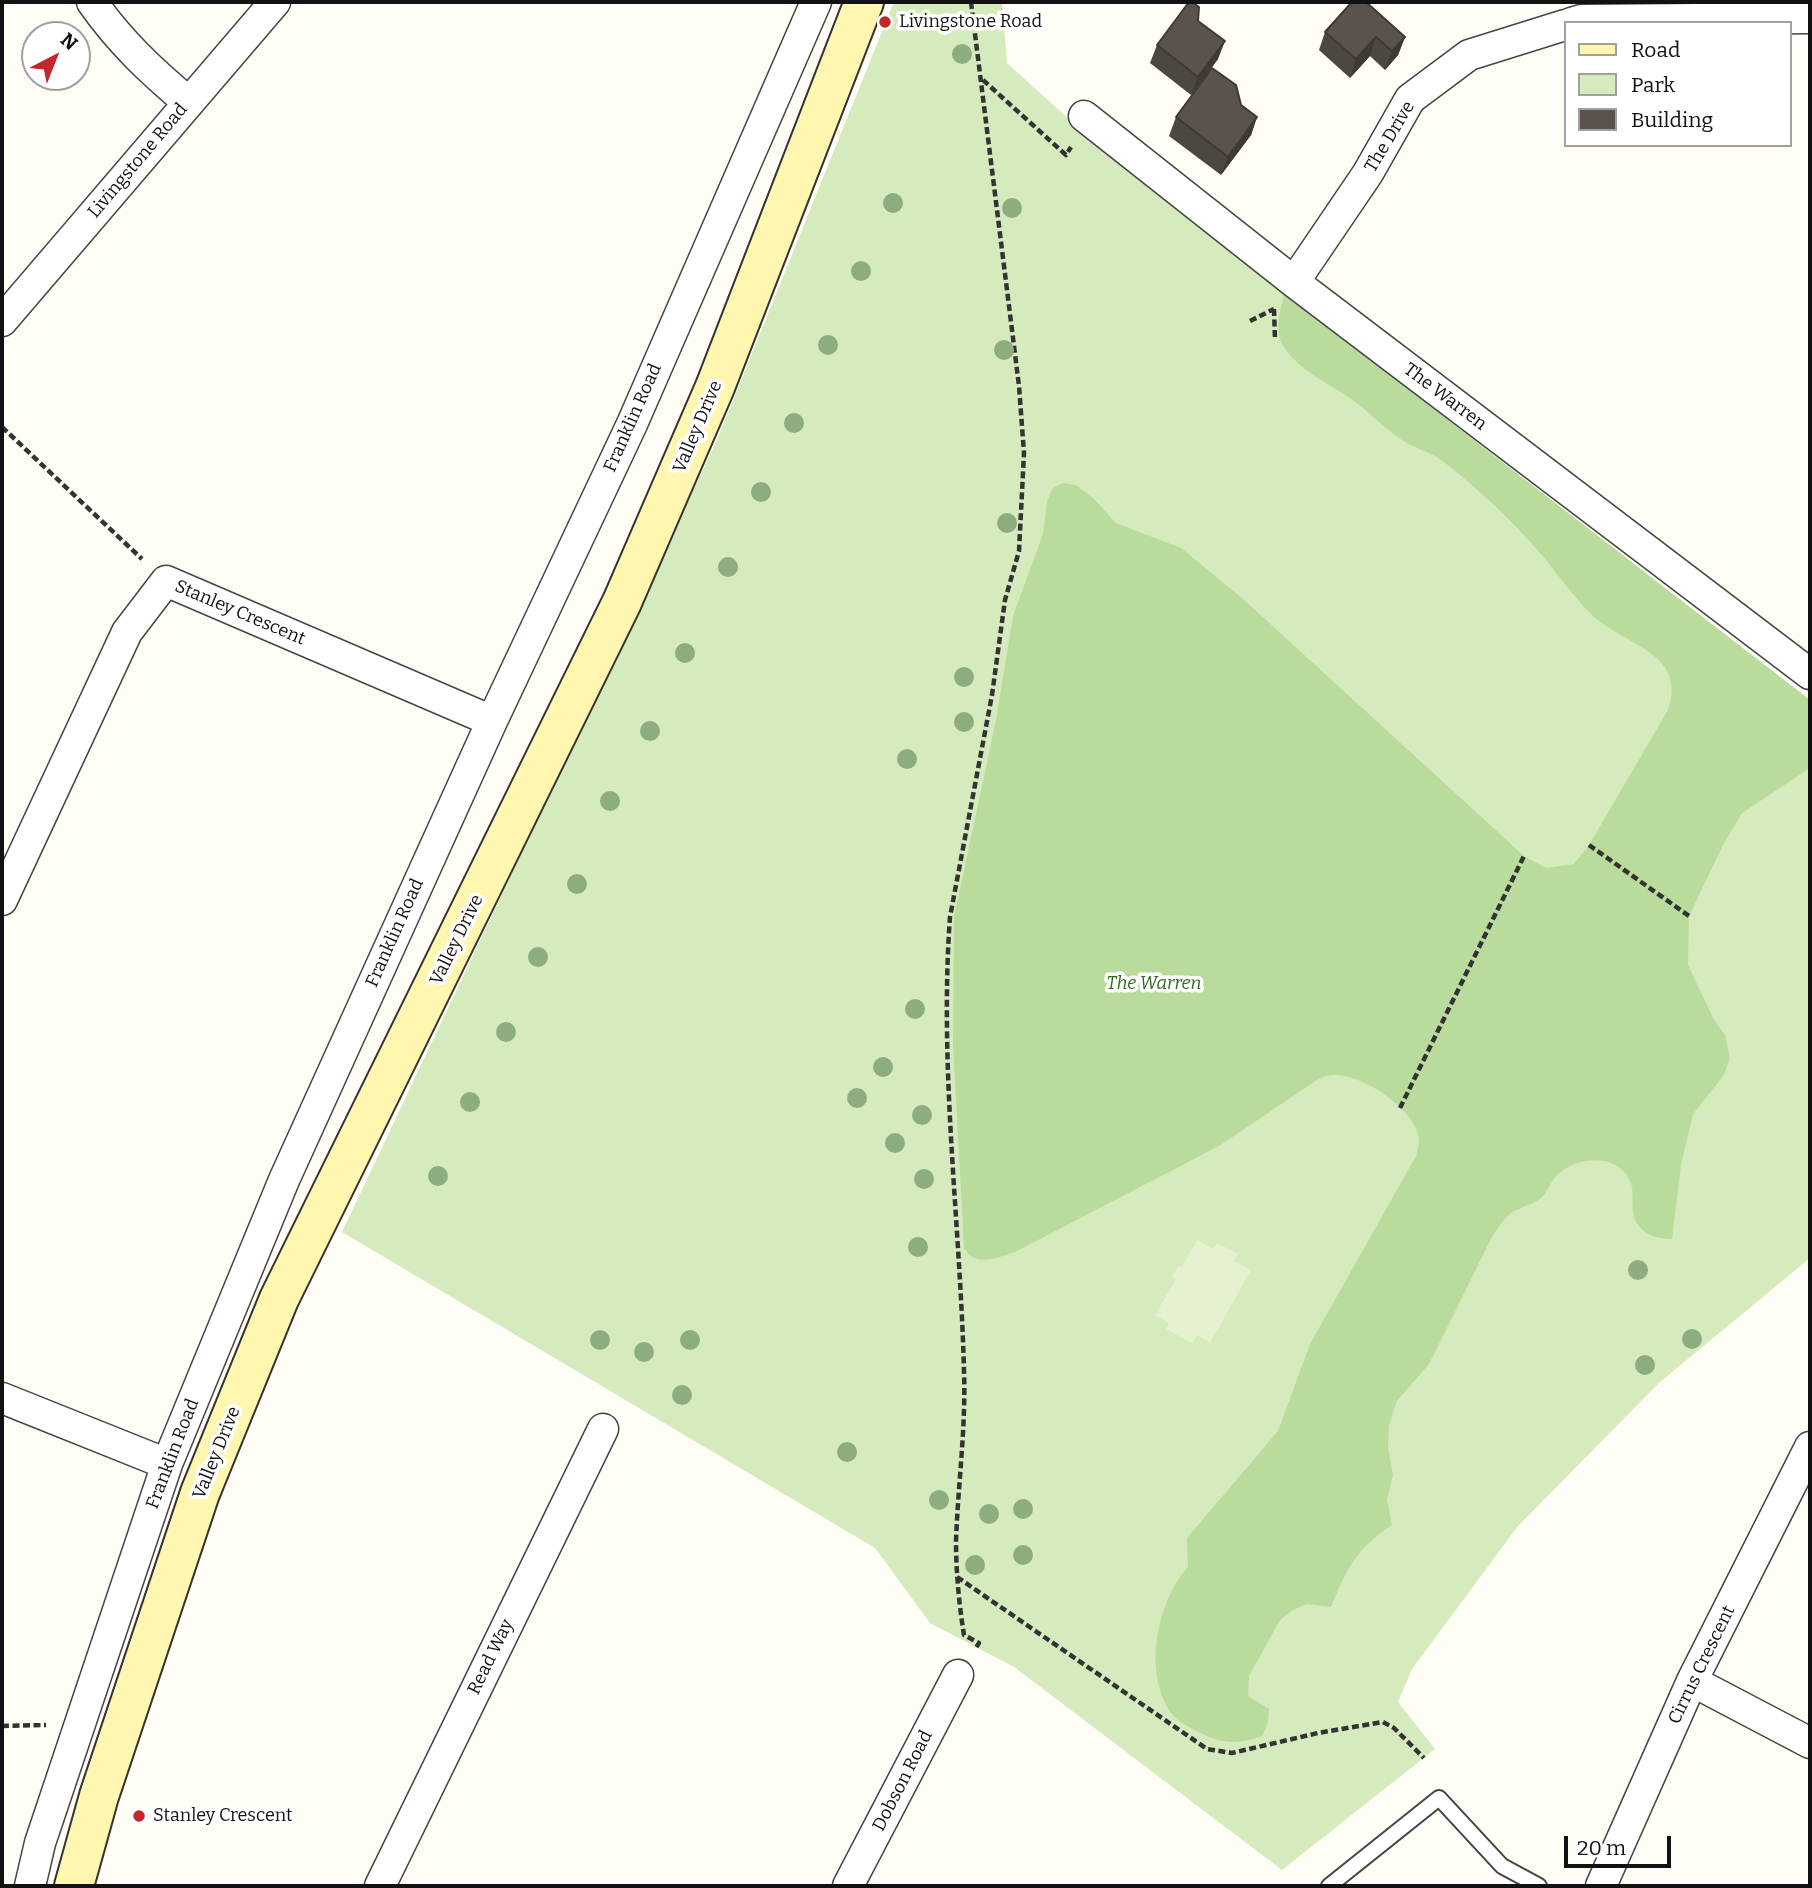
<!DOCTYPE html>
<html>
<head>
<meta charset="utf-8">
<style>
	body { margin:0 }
	#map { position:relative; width:1812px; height:1888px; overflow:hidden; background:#fffdf5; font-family:Bitter,serif }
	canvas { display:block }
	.frame { position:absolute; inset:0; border:4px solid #111; pointer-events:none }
	.legend { position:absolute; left:1564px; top:21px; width:228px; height:126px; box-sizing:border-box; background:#fff; border:2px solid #a0a0a0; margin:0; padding:9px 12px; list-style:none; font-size:21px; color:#111 }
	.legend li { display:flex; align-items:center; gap:14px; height:35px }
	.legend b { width:35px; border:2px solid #a0a0a0 }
	.north { position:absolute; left:21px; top:21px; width:70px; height:70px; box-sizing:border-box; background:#fff; border:2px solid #a0a0a0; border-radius:50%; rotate:42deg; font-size:19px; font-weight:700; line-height:28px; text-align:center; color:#111 }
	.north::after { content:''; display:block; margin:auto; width:24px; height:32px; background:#c4262e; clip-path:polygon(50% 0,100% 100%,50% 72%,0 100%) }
	.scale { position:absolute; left:1564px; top:1836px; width:107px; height:32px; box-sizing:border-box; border:4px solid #111; border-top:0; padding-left:9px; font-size:21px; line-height:24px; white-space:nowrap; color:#111; -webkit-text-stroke:5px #fff; paint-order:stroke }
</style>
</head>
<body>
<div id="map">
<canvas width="1812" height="1888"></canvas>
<div class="frame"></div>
<ul class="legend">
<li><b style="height:9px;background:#fff6b0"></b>Road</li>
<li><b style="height:19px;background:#d5ebbd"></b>Park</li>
<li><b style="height:19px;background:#5a524d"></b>Building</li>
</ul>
<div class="north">N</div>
<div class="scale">20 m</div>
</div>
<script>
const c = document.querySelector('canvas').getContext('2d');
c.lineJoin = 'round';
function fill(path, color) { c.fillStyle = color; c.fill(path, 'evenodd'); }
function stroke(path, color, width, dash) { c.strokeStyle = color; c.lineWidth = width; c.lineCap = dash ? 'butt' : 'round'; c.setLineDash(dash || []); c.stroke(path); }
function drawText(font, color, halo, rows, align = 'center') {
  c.font = font + ' Bitter,serif'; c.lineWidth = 7; c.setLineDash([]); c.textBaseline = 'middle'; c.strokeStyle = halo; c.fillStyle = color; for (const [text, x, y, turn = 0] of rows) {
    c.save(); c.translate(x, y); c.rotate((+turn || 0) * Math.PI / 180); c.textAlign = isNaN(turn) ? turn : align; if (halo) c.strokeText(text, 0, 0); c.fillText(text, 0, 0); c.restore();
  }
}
fill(new Path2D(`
	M 894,2 L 1002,2 L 1007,63 L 1082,131 L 1285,294 L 1810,700 L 1810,1258 L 1660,1382 L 1518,1526 L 1412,1669 L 1398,1702 L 1435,1749 L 1282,1870 L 1014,1667 L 930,1623 L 875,1548 L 342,1232 L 717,440 Z`), '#d5ebbd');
fill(new Path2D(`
	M 1285,294 L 1810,700 L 1810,768 L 1742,813 L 1723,845 L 1689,916 L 1688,965 L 1714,1020 L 1725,1035 L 1730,1058 L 1724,1075 L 1693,1114 L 1681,1165 L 1672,1239 C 1660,1239 1645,1236 1638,1225 C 1629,1212 1635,1197 1631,1183 C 1621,1155 1583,1155 1562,1171 C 1552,1178 1550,1187 1543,1196 C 1537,1203 1522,1207 1514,1211 C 1504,1217 1500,1226 1493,1235 L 1429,1364 L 1397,1401 L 1389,1425 L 1388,1447 L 1393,1475 L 1387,1499 L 1392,1525 C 1355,1550 1348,1567 1331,1607 L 1307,1604 L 1293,1610 L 1280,1620 L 1249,1676 L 1248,1696 L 1269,1709 L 1268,1722 L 1262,1736 C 1240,1745 1220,1744 1199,1732 C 1191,1728 1178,1722 1172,1714 C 1142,1674 1157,1601 1188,1567 L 1187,1538 L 1278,1431 L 1310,1344 L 1416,1156 C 1418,1148 1420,1142 1418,1134 C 1412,1107 1360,1073 1333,1075 C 1327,1075 1322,1078 1317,1080 L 1219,1146 L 1015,1252 C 998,1257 974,1269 964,1247 L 953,1045 L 954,917 L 996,720 L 1013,616 L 1043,534 L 1047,501 L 1053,488 L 1063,483 L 1076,485 L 1094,499 L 1116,523 L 1181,548 L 1242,598 L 1524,856 L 1546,868 L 1574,864 L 1589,845 L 1668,710 C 1688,652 1624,646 1591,614 C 1572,595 1557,573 1540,553 C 1512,520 1478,489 1444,462 C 1433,453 1419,450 1407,443 C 1387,432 1371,413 1353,400 C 1330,384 1303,373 1286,350 C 1273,333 1279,312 1285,294 Z`), '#b9dc9c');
fill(new Path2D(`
	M 1197,1240 L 1213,1249 L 1217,1243 L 1238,1254 L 1234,1261 L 1251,1270 L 1210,1343 L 1197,1335 L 1192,1343 L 1166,1329 L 1169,1323 L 1155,1315 L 1176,1279 L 1172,1277 L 1178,1266 L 1182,1267 Z`), '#e6f2cf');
const lane = new Path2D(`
	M 1329,1886 L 1439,1798 L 1502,1866 L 1539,1886`);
const street = new Path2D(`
	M 92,2 C 120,42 151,71 188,102
	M 1571,23 L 1581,20 L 1810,18
	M 1084,116 L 1294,282 L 1810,674
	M 1294,282 L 1368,173 L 1410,99 L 1469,55 L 1565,25
	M 2,321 L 275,2
	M 2,900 L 127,632 L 166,581 L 492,721
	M 2,1398 L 167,1464
	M 1692,1681 L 1810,1743
	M 30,1886 L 40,1843 L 167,1464 L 284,1180 L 492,721 L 632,424 L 816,2
	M 380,1886 L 603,1429
	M 848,1886 L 958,1675
	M 1601,1886 L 1692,1681 L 1810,1447`);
const secondary = new Path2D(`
	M 74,1886 L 99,1796 L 200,1493 L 279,1299 L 622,602 L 715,387 L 864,2`);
stroke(lane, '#444', 18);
stroke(street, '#444', 33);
stroke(secondary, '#333', 42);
stroke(new Path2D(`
	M 971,2 L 1019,386 L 1024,453 L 1019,551 L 1005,600 L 992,695 L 950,917 C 939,1068 960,1220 964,1371 C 966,1428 958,1484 956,1541 C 956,1572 959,1604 964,1635 L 979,1643 L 975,1649
	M 983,80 L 1066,155 L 1071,147
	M 1274,309 L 1275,340
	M 1250,321 L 1274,309
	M 2,427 L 142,559
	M 1589,845 L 1689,916
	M 1400,1108 L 1524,856
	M 957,1577 L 1207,1749 L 1232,1753 L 1318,1733 L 1383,1722 L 1394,1728 L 1424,1758
	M 2,1726 L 46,1725`), '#333', 4.5, [7, 3.5]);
stroke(lane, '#fff', 14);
stroke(street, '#fff', 30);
stroke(secondary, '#fff6b0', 38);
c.fillStyle = '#8dad7f';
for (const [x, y] of [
	[962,54],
	[893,203],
	[1012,208],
	[861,271],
	[828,345],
	[1004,350],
	[794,423],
	[761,492],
	[1007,523],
	[728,567],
	[685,653],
	[964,677],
	[964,722],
	[650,731],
	[907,759],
	[610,801],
	[577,884],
	[538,957],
	[915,1009],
	[506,1032],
	[883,1067],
	[857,1098],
	[470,1102],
	[922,1115],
	[895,1143],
	[438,1176],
	[924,1179],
	[918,1247],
	[1638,1270],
	[1692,1339],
	[600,1340],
	[690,1340],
	[644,1352],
	[1645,1365],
	[682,1395],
	[847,1452],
	[939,1500],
	[1023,1509],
	[989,1514],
	[1023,1555],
	[975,1565]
]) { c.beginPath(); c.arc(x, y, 10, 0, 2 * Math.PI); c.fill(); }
fill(new Path2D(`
	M 1198,21 L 1218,59 L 1191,95 L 1150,63 L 1157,45 Z
	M 1325,32 L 1405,37 L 1398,55 L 1385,70 L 1370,56 L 1350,78 L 1319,50 Z
	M 1241,105 L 1257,117 L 1251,135 L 1221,175 L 1169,136 L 1176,117 Z`), '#4d4742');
fill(new Path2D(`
	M 1376,37 L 1370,56 L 1350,78 L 1356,59 Z
	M 1405,37 L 1398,55 L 1385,70 L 1392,51 Z
	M 1225,41 L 1218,59 L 1191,95 L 1198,77 Z
	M 1257,117 L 1251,135 L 1221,175 L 1228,157 Z`), '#3f3936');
const building = new Path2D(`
	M 1189,2 L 1192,2 L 1199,7 L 1198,21 L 1225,41 L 1198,77 L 1157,45 Z
	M 1352,2 L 1366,2 L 1405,37 L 1392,51 L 1376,37 L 1356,59 L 1325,32 Z
	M 1212,68 L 1236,85 L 1241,105 L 1257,117 L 1228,157 L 1176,117 Z`);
fill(building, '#5a524d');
stroke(building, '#3f3936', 2);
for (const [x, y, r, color] of [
	[885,22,7,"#c4262e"],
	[139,1816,7,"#c4262e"]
]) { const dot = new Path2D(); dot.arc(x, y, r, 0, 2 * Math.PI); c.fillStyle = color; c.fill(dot); stroke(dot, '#fff', 2.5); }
drawText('18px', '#111', '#fff', [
	["Livingstone Road",899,22],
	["Stanley Crescent",153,1816]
], 'left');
drawText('18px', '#111', '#fff', [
	["The Drive",1390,137,-59],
	["Livingstone Road",138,161,-50],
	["The Warren",1445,397,37],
	["Franklin Road",633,418,-66],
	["Valley Drive",698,427,-67],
	["Stanley Crescent",240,613,23],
	["Franklin Road",395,933,-66],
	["Valley Drive",457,940,-64],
	["Valley Drive",217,1453,-68],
	["Franklin Road",173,1454,-69],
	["Read Way",491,1657,-64],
	["Cirrus Crescent",1702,1665,-64],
	["Dobson Road",903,1781,-63]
]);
drawText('italic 18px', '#2f6b1f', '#fff', [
	["The Warren",1154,984]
]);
</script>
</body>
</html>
